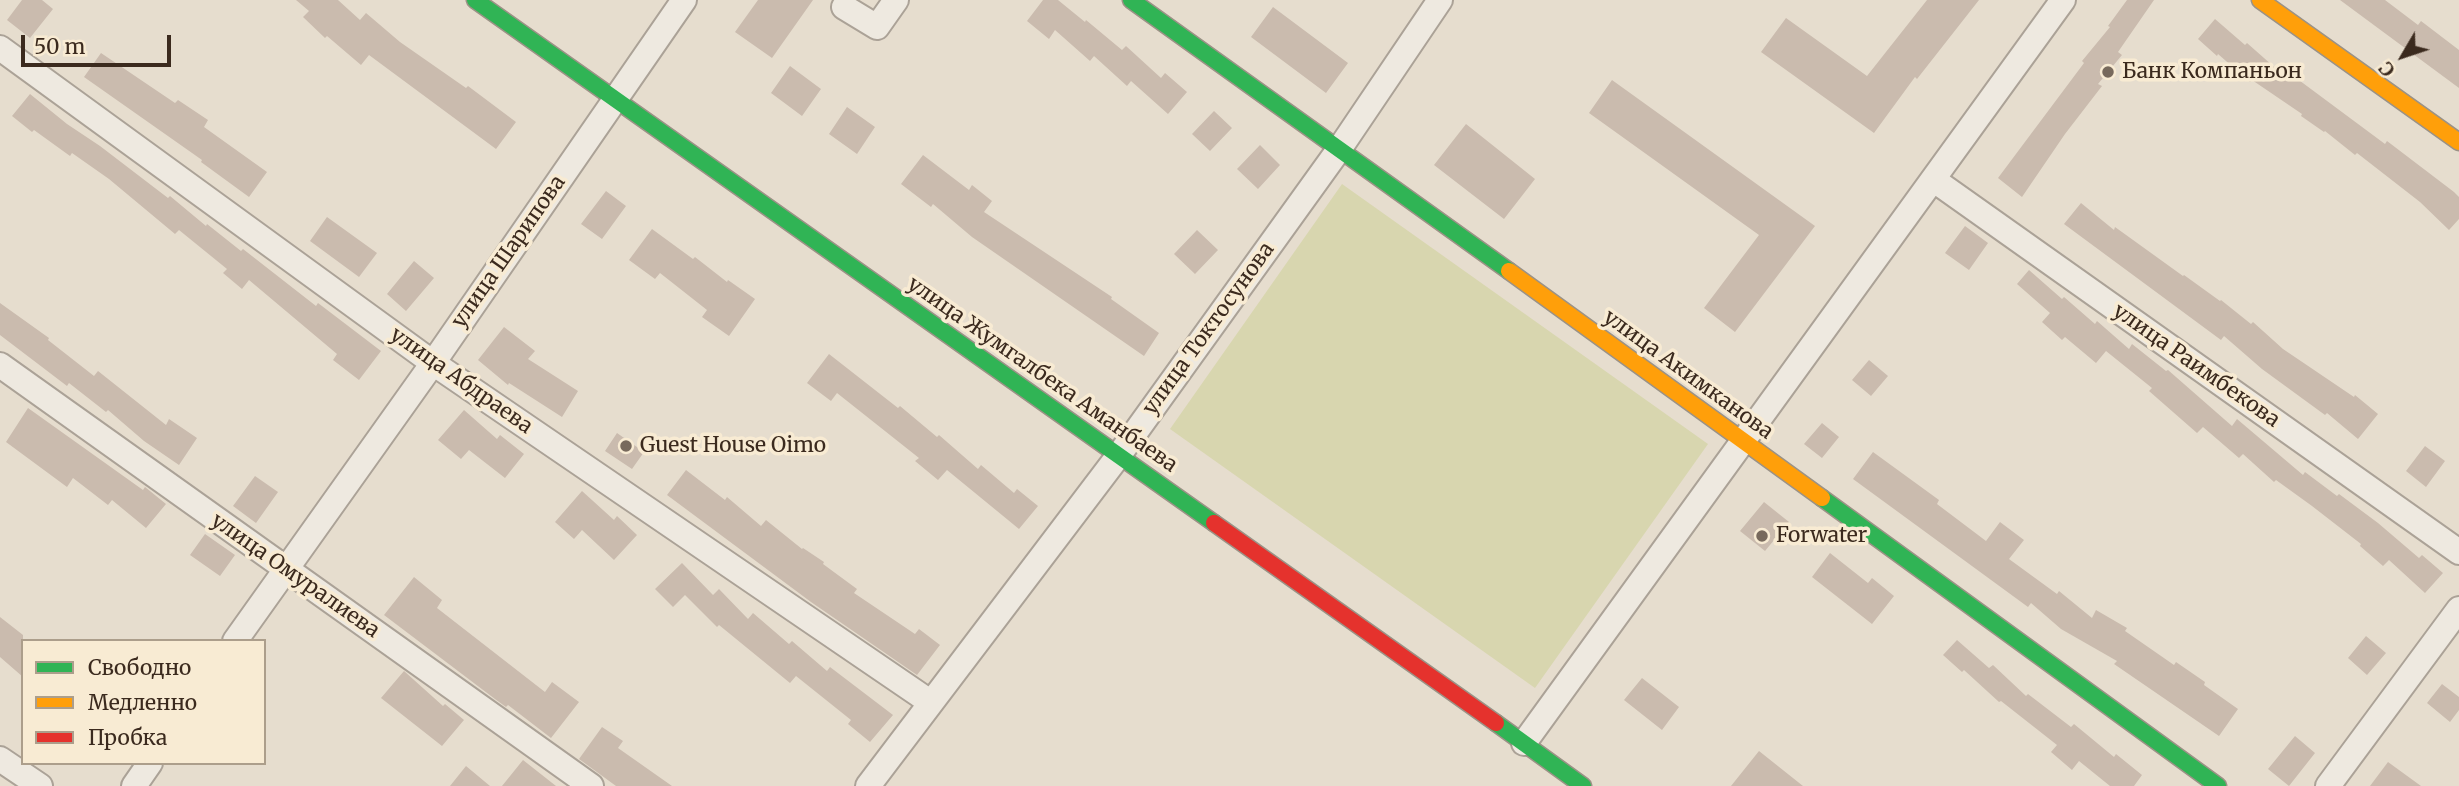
<!DOCTYPE html>
<html>
<head>
<meta charset="utf-8">
<style>
	body { margin:0 }
	#map { position:relative; width:2459px; height:786px; overflow:hidden; background:#e6ddce; font-family:Merriweather,serif }
	canvas { display:block }
	.legend { position:absolute; left:21px; top:639px; width:245px; height:126px; box-sizing:border-box; background:#f8ebd3; border:2px solid #ac9e8b; margin:0; padding:9px 12px; list-style:none; font-size:21px; color:#3b2a1e }
	.legend li { display:flex; align-items:center; gap:14px; height:35px }
	.legend b { width:35px; border:2px solid #ac9e8b }
	.north { position:absolute; left:2368px; top:21px; width:70px; height:70px; -webkit-text-stroke:5px #f8ebd3; paint-order:stroke; rotate:231deg; font-size:19px; font-weight:700; line-height:28px; text-align:center; color:#3b2a1e }
	.north::after { content:''; display:block; margin:auto; width:24px; height:32px; background:#3b2a1e; clip-path:polygon(50% 0,100% 100%,50% 72%,0 100%) }
	.scale { position:absolute; left:21px; top:35px; width:150px; height:32px; box-sizing:border-box; border:4px solid #3b2a1e; border-top:0; padding-left:9px; font-size:21px; line-height:24px; white-space:nowrap; color:#3b2a1e; -webkit-text-stroke:5px #f8ebd3; paint-order:stroke }
</style>
</head>
<body>
<div id="map">
<canvas width="2459" height="786"></canvas>
<ul class="legend">
<li><b style="height:9px;background:#30b455"></b>Свободно</li>
<li><b style="height:9px;background:#ff9f0a"></b>Медленно</li>
<li><b style="height:9px;background:#e5322d"></b>Пробка</li>
</ul>
<div class="north">С</div>
<div class="scale">50 m</div>
</div>
<script>
const c = document.querySelector('canvas').getContext('2d');
c.lineJoin = 'round';
function fill(path, color) { c.fillStyle = color; c.fill(path, 'evenodd'); }
function stroke(path, color, width, dash) { c.strokeStyle = color; c.lineWidth = width; c.lineCap = dash ? 'butt' : 'round'; c.setLineDash(dash || []); c.stroke(path); }
function drawText(font, color, halo, rows, align = 'center') {
  c.font = font + ' Merriweather,serif'; c.lineWidth = 7; c.setLineDash([]); c.textBaseline = 'middle'; c.strokeStyle = halo; c.fillStyle = color; for (const [text, x, y, turn = 0] of rows) {
    c.save(); c.translate(x, y); c.rotate((+turn || 0) * Math.PI / 180); c.textAlign = isNaN(turn) ? turn : align; if (halo) c.strokeText(text, 0, 0); c.fillText(text, 0, 0); c.restore();
  }
}
fill(new Path2D(`
	M 1342,184 L 1708,444 L 1535,688 L 1170,429 Z`), '#d8d6af');
fill(new Path2D(`
	M 22,0 L 42,0 L 53,9 L 30,38 L 7,20 Z
	M 296,0 L 338,0 L 360,20 L 366,13 L 400,42 L 466,88 L 468,86 L 516,122 L 496,149 L 369,55 L 361,65 L 327,36 L 325,38 L 303,17 L 309,11 Z
	M 758,0 L 813,0 L 772,58 L 735,32 Z
	M 1043,0 L 1058,0 L 1085,22 L 1086,20 L 1122,50 L 1126,46 L 1161,78 L 1165,73 L 1187,92 L 1168,114 L 1131,81 L 1127,86 L 1094,56 L 1090,61 L 1055,30 L 1049,39 L 1027,21 Z
	M 1927,0 L 1979,0 L 1917,79 L 1915,77 L 1874,133 L 1761,52 L 1786,18 L 1867,76 Z
	M 2127,0 L 2154,0 L 2118,52 L 2122,55 L 2098,84 L 2102,86 L 2065,134 L 2022,197 L 1998,178 L 2084,63 L 2082,61 L 2110,27 L 2108,26 Z
	M 2340,0 L 2385,0 L 2418,25 L 2421,21 L 2459,50 L 2459,88 Z
	M 1273,7 L 1348,63 L 1326,93 L 1251,37 Z
	M 2215,19 L 2245,45 L 2247,43 L 2281,73 L 2284,69 L 2385,144 L 2387,141 L 2454,192 L 2459,197 L 2459,219 L 2449,230 L 2420,202 L 2357,153 L 2355,155 L 2325,131 L 2324,132 L 2301,116 L 2302,114 L 2252,80 L 2250,82 L 2218,54 L 2217,56 L 2198,39 Z
	M 101,53 L 175,103 L 178,100 L 208,120 L 204,127 L 267,172 L 249,197 L 201,162 L 202,160 L 84,77 Z
	M 790,66 L 821,89 L 802,116 L 771,93 Z
	M 1612,80 L 1815,226 L 1735,332 L 1704,308 L 1759,235 L 1589,113 Z
	M 30,94 L 67,124 L 100,146 L 168,198 L 170,196 L 206,226 L 207,224 L 241,251 L 243,249 L 316,306 L 318,303 L 381,351 L 359,380 L 333,360 L 337,354 L 249,280 L 242,289 L 223,273 L 227,269 L 179,230 L 175,234 L 109,179 L 72,153 L 70,156 L 34,130 L 32,132 L 12,116 Z
	M 847,107 L 875,127 L 857,154 L 829,134 Z
	M 1214,111 L 1232,128 L 1210,151 L 1192,134 Z
	M 1466,124 L 1535,179 L 1504,219 L 1434,165 Z
	M 1260,145 L 1280,165 L 1258,189 L 1237,169 Z
	M 923,155 L 969,190 L 972,185 L 992,201 L 984,212 L 1112,297 L 1111,299 L 1159,333 L 1144,356 L 972,237 L 933,204 L 931,207 L 901,184 Z
	M 606,191 L 626,206 L 602,239 L 581,224 Z
	M 2081,203 L 2114,230 L 2115,227 L 2183,276 L 2184,275 L 2220,301 L 2221,300 L 2251,324 L 2253,322 L 2283,349 L 2354,397 L 2355,395 L 2378,414 L 2358,439 L 2327,413 L 2325,415 L 2262,369 L 2224,336 L 2221,340 L 2064,224 Z
	M 327,217 L 377,253 L 359,277 L 310,241 Z
	M 1965,226 L 1988,243 L 1969,270 L 1945,253 Z
	M 652,229 L 693,259 L 695,257 L 727,282 L 728,280 L 755,299 L 729,336 L 702,317 L 707,310 L 660,273 L 655,279 L 629,260 Z
	M 1197,230 L 1218,250 L 1195,274 L 1174,254 Z
	M 414,261 L 434,278 L 406,311 L 387,294 Z
	M 2029,270 L 2062,299 L 2064,297 L 2095,324 L 2097,321 L 2129,349 L 2132,344 L 2166,371 L 2168,370 L 2232,426 L 2237,419 L 2303,475 L 2305,472 L 2337,496 L 2339,494 L 2378,523 L 2419,558 L 2422,555 L 2443,573 L 2425,593 L 2389,560 L 2383,566 L 2360,546 L 2361,544 L 2312,506 L 2276,480 L 2274,482 L 2243,454 L 2239,458 L 2203,427 L 2197,433 L 2149,391 L 2152,388 L 2106,351 L 2096,363 L 2065,337 L 2062,340 L 2042,322 L 2050,313 L 2017,284 Z
	M 0,303 L 49,338 L 48,340 L 94,376 L 98,371 L 166,425 L 169,419 L 197,438 L 179,465 L 144,441 L 108,410 L 106,412 L 69,383 L 67,386 L 0,335 Z
	M 504,327 L 535,351 L 528,359 L 578,391 L 562,417 L 509,383 L 508,385 L 478,360 Z
	M 829,354 L 898,408 L 900,406 L 937,437 L 939,435 L 978,469 L 981,465 L 1014,493 L 1017,489 L 1038,506 L 1019,529 L 947,470 L 938,480 L 915,461 L 919,458 L 837,393 L 831,401 L 807,383 Z
	M 1869,360 L 1888,376 L 1871,396 L 1852,380 Z
	M 28,408 L 143,490 L 145,487 L 166,504 L 146,528 L 112,500 L 108,505 L 73,478 L 67,487 L 6,442 Z
	M 464,410 L 497,439 L 500,435 L 524,454 L 505,478 L 469,450 L 461,459 L 438,440 Z
	M 1822,423 L 1839,437 L 1822,458 L 1804,444 Z
	M 617,433 L 644,452 L 632,469 L 605,451 Z
	M 2425,446 L 2445,461 L 2426,487 L 2406,471 Z
	M 1873,452 L 1939,500 L 1937,504 L 1986,541 L 2000,522 L 2024,540 L 2009,559 L 2057,594 L 2059,591 L 2092,618 L 2096,610 L 2127,628 L 2125,631 L 2174,665 L 2176,662 L 2205,682 L 2204,685 L 2238,709 L 2219,736 L 2114,664 L 2117,661 L 2061,629 L 2031,603 L 2028,607 L 1853,479 Z
	M 686,470 L 725,500 L 727,497 L 761,526 L 766,520 L 802,549 L 803,548 L 824,562 L 823,564 L 857,589 L 854,593 L 915,634 L 919,629 L 940,645 L 917,675 L 811,602 L 667,495 Z
	M 255,476 L 278,492 L 256,523 L 233,506 Z
	M 582,491 L 614,520 L 617,516 L 637,535 L 614,560 L 582,530 L 574,539 L 555,522 Z
	M 1764,502 L 1789,522 L 1765,551 L 1740,531 Z
	M 205,534 L 235,555 L 220,576 L 190,555 Z
	M 1830,553 L 1868,583 L 1872,578 L 1894,596 L 1872,624 L 1812,577 Z
	M 682,563 L 713,595 L 719,589 L 748,619 L 753,613 L 789,644 L 792,641 L 827,671 L 830,667 L 893,715 L 870,742 L 848,724 L 851,720 L 796,676 L 790,683 L 719,625 L 717,627 L 685,595 L 673,607 L 655,589 Z
	M 414,577 L 442,600 L 437,608 L 545,692 L 552,682 L 579,702 L 551,738 L 508,705 L 506,707 L 495,699 L 384,615 Z
	M 0,617 L 23,635 L 23,677 L 0,657 Z
	M 2366,636 L 2386,653 L 2367,675 L 2348,658 Z
	M 1957,640 L 1989,668 L 1993,665 L 2026,696 L 2028,694 L 2071,727 L 2074,724 L 2114,757 L 2116,754 L 2142,775 L 2134,786 L 2110,786 L 2079,761 L 2072,770 L 2051,752 L 2057,745 L 2001,701 L 1999,702 L 1964,670 L 1962,672 L 1943,655 Z
	M 404,671 L 443,706 L 445,704 L 464,720 L 442,746 L 381,698 Z
	M 1642,678 L 1679,707 L 1662,730 L 1624,700 Z
	M 2442,684 L 2459,697 L 2459,710 L 2450,722 L 2427,703 Z
	M 602,727 L 623,741 L 618,748 L 672,786 L 616,786 L 579,759 Z
	M 2295,736 L 2315,753 L 2289,786 L 2268,769 Z
	M 1759,751 L 1803,786 L 1731,786 Z
	M 523,760 L 556,786 L 502,786 Z
	M 2388,762 L 2421,786 L 2370,786 Z
	M 466,766 L 490,786 L 450,786 Z`), '#cabbae');
const street = new Path2D(`
	M 844,7 L 877,27 L 896,0
	M 0,48 L 433,363 L 930,702
	M 1934,180 L 2459,552
	M 0,365 L 591,786
	M 235,641 L 433,363 L 684,0
	M 1524,743 L 2063,0
	M 0,759 L 40,786
	M 134,786 L 150,763
	M 868,786 L 1119,455 L 1340,148 L 1440,0
	M 2328,786 L 2459,609`);
const fast = new Path2D(`
	M 475,0 L 1214,523
	M 1131,0 L 1509,271
	M 1822,498 L 2218,786
	M 1496,723 L 1583,786`);
const slow = new Path2D(`
	M 2260,0 L 2459,142
	M 1509,271 L 1822,498`);
const jam = new Path2D(`
	M 1214,523 L 1496,723`);
stroke(street, '#aba297', 28);
stroke(fast, '#9b9286', 19);
stroke(slow, '#9b9286', 19);
stroke(jam, '#9b9286', 19);
stroke(street, '#eee9e0', 24);
stroke(fast, '#30b455', 16);
stroke(slow, '#ff9f0a', 16);
stroke(jam, '#e5322d', 16);
for (const [x, y, r, color] of [
	[2108,72,7,"#77695c"],
	[626,446,7,"#77695c"],
	[1762,536,7,"#77695c"]
]) { const dot = new Path2D(); dot.arc(x, y, r, 0, 2 * Math.PI); c.fillStyle = color; c.fill(dot); stroke(dot, '#f8ebd3', 2.5); }
drawText('21px', '#3b2a1e', '#f8ebd3', [
	["Банк Компаньон",2122,72],
	["Guest House Oimo",640,446],
	["Forwater",1776,536]
], 'left');
drawText('21px', '#3b2a1e', '#f8ebd3', [
	["улица Шарипова",509,252,-55],
	["улица Токтосунова",1209,329,-54],
	["улица Раимбекова",2196,366,35],
	["улица Жумгалбека Аманбаева",1042,375,35],
	["улица Акимканова",1688,375,36],
	["улица Абдраева",461,381,35],
	["улица Омуралиева",295,576,35]
]);
</script>
</body>
</html>
